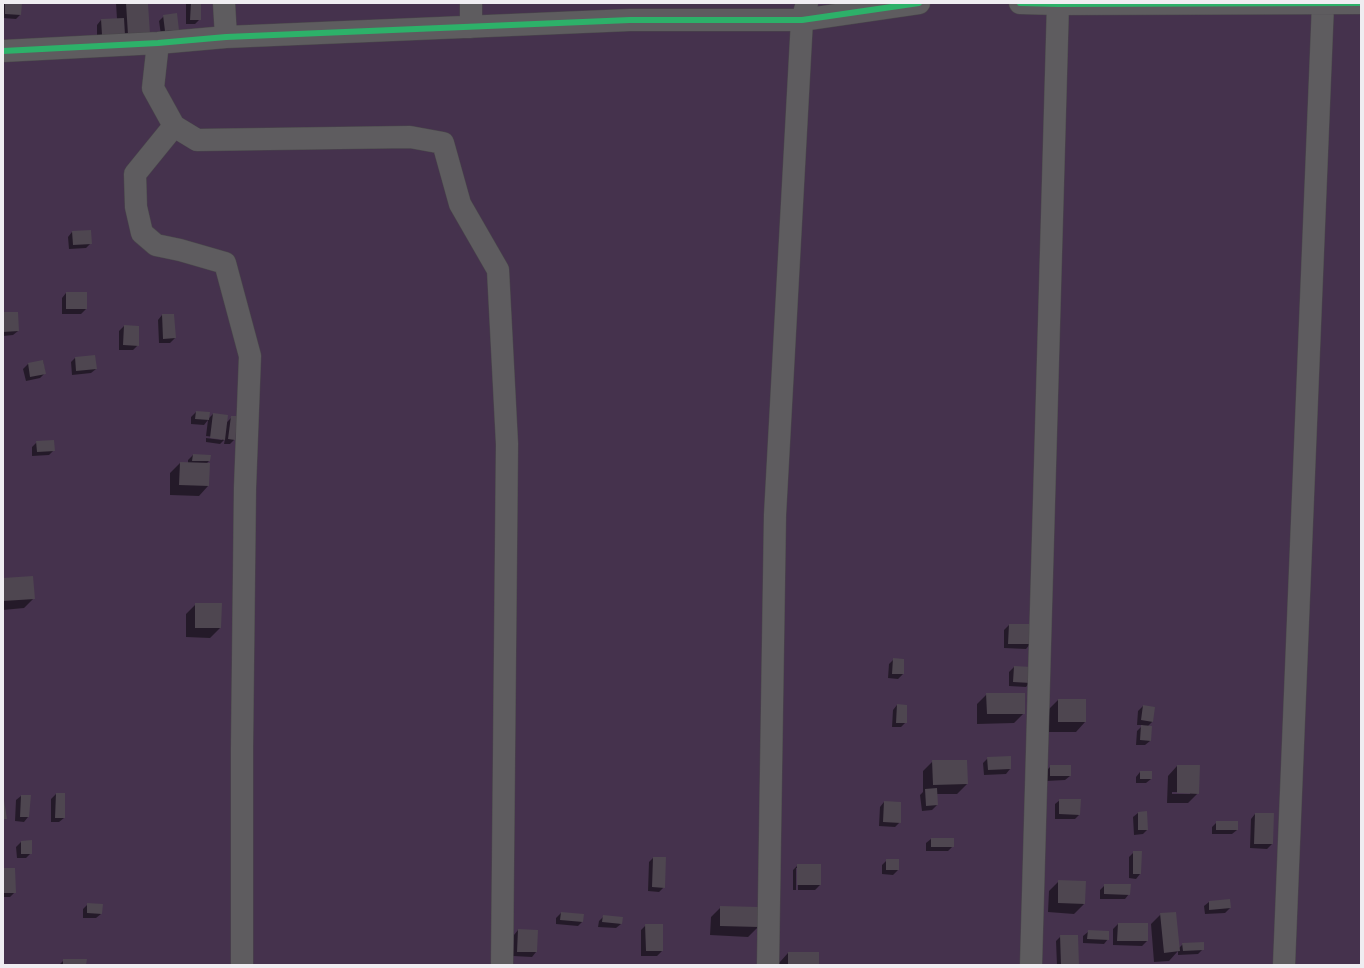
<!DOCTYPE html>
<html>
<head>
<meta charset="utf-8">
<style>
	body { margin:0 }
	#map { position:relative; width:1364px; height:968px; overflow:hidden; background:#2e2b2f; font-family:Barlow,sans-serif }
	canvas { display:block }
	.frame { position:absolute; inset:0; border:4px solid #efedf1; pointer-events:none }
</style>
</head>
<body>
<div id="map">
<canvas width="1364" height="968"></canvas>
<div class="frame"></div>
</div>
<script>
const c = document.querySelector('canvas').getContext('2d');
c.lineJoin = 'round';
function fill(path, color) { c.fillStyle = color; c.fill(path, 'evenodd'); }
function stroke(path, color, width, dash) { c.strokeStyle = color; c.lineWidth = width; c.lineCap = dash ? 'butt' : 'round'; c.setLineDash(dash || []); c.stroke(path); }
fill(new Path2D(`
	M 3,3 L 1361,3 L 1361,965 L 3,965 Z`), '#45324d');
fill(new Path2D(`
	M 4,3 L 21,3 L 20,15 L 16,19 L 3,18 L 3,4 Z
	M 116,3 L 147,3 L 149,33 L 97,40 L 97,25 L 101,20 L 117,19 Z
	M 186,3 L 200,3 L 200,19 L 195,24 L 186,24 Z
	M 164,16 L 178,29 L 174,34 L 161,35 L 159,21 Z
	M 72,232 L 91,243 L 86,248 L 69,249 L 68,237 Z
	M 66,293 L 86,309 L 81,314 L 62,314 L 62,298 Z
	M 3,313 L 18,331 L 13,335 L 3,336 Z
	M 162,315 L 175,338 L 170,343 L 159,343 L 158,320 Z
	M 124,326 L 138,345 L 133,350 L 119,350 L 119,331 Z
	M 75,358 L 96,369 L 91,373 L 72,375 L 71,362 Z
	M 43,361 L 45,373 L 40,378 L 26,381 L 23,369 L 28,364 Z
	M 196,412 L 208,419 L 213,414 L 227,422 L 232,417 L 234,440 L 230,444 L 224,444 L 225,439 L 220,444 L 206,442 L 206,438 L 222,440 L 222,438 L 206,436 L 208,420 L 204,425 L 191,424 L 191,417 Z
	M 37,442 L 54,450 L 49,455 L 32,456 L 32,447 Z
	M 193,455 L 209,461 L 206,464 L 208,486 L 199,496 L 170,495 L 170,473 L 180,463 L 188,463 L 188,460 Z
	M 3,579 L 34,598 L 24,608 L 3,610 Z
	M 196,604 L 220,628 L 210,638 L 186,637 L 186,614 Z
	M 1009,625 L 1030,644 L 1026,649 L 1004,648 L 1004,630 Z
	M 894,659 L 903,674 L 898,679 L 888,678 L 889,664 Z
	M 1014,667 L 1030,682 L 1026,687 L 1009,686 L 1009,672 Z
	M 987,694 L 1024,713 L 1014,723 L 977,724 L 977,704 Z
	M 1058,700 L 1085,700 L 1085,722 L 1076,732 L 1048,732 L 1048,710 Z
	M 897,705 L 906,722 L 901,727 L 892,727 L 893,710 Z
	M 1143,706 L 1153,721 L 1147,727 L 1150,741 L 1145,745 L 1136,745 L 1137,731 L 1143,725 L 1137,725 L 1138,711 Z
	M 988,758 L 1010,769 L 1006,774 L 984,775 L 983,763 Z
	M 933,761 L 966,761 L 967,784 L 957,794 L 936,794 L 937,805 L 932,810 L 922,811 L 920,795 L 923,792 L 923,771 Z
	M 1051,766 L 1070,776 L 1065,780 L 1046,781 L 1046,771 Z
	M 1177,766 L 1198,793 L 1188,803 L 1167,803 L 1168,776 ZM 1172,792 L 1190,792 L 1190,794 L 1172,794 Z
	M 1140,772 L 1151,779 L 1146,783 L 1136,783 L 1136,777 Z
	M 56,794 L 64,818 L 59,822 L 51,822 L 51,799 Z
	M 21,796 L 28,817 L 24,822 L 15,821 L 16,800 Z
	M 1060,800 L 1079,815 L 1075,819 L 1055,819 L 1055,804 Z
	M 884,802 L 900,822 L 895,827 L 879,826 L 880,807 Z
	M 1138,813 L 1147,830 L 1143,834 L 1134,835 L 1133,817 Z
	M 1255,814 L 1272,844 L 1267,849 L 1250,848 L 1251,819 Z
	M 1217,822 L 1237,830 L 1232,834 L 1212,834 L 1212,827 Z
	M 931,839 L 953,839 L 953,846 L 948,851 L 926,851 L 926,843 Z
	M 31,841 L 31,853 L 26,858 L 17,858 L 16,847 L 21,842 Z
	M 1134,852 L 1140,874 L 1136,879 L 1129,878 L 1129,857 Z
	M 653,858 L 664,887 L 659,892 L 648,891 L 649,862 Z
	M 887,860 L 898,870 L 893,875 L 882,874 L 882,865 Z
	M 798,865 L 820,885 L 815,890 L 798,890 L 798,868 L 796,868 L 796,890 L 793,890 L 793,870 Z
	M 3,869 L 15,892 L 10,897 L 3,897 Z
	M 1059,881 L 1084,904 L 1074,914 L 1048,912 L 1049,891 Z
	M 1105,885 L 1129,894 L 1125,899 L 1100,899 L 1100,890 Z
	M 1209,902 L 1230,908 L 1225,913 L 1205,914 L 1204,906 Z
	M 88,904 L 101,914 L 96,918 L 83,918 L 83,909 Z
	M 721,907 L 758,927 L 748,937 L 710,935 L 711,917 Z
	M 561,913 L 582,922 L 578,926 L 556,924 L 556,918 Z
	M 1161,914 L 1179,948 L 1183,944 L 1203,949 L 1198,954 L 1178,955 L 1178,951 L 1169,961 L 1154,962 L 1151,924 Z
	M 604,916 L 621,924 L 616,928 L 598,927 L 599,921 Z
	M 1118,924 L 1147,941 L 1142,946 L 1113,945 L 1113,929 Z
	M 646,925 L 662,951 L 657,956 L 641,956 L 641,930 Z
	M 518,930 L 537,931 L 536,952 L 532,957 L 513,956 L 514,935 Z
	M 1088,932 L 1108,939 L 1104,944 L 1083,943 L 1083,936 Z
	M 1061,936 L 1078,965 L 1057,965 L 1056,941 Z
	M 788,953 L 818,965 L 779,965 L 779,963 Z
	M 64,960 L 85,965 L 59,965 Z`), '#0007');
fill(new Path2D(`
	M 5,3 L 22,3 L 21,15 L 5,14 Z
	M 126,3 L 148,3 L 150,34 L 128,35 Z
	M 191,3 L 201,3 L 201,20 L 190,20 Z
	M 177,13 L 179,30 L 165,31 L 163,15 Z
	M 124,18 L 125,35 L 102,35 L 101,19 Z
	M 91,230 L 92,244 L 73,245 L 72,231 Z
	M 66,292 L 87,292 L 87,309 L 66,309 Z
	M 3,312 L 18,312 L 19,331 L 3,332 Z
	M 162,314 L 174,314 L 176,338 L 163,339 Z
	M 124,325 L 139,326 L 139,346 L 123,345 Z
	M 95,355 L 97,369 L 76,371 L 75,357 Z
	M 43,360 L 46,374 L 30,377 L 28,363 Z
	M 196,411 L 210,412 L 209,420 L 195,419 Z
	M 213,413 L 228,415 L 225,440 L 210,438 Z
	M 231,416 L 238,416 L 235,440 L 228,439 Z
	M 54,440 L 55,451 L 37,452 L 36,441 Z
	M 193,454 L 211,455 L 210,461 L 192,461 Z
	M 180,462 L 210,463 L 209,486 L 179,485 Z
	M 33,576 L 35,599 L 3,601 L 3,578 Z
	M 195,603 L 222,603 L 221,628 L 195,628 Z
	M 1009,624 L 1032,624 L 1031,644 L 1008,644 Z
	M 893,658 L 904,659 L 904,674 L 892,674 Z
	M 1014,666 L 1032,667 L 1031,683 L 1013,682 Z
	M 986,693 L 1025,693 L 1025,714 L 987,714 Z
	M 1058,699 L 1086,699 L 1086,722 L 1058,722 Z
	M 897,704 L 907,705 L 907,723 L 896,723 Z
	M 1143,705 L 1155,707 L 1153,722 L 1141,720 Z
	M 1141,725 L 1152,726 L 1151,741 L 1140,740 Z
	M 1011,756 L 1011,769 L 988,770 L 987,757 Z
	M 932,760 L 967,760 L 968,784 L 933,785 Z
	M 1050,765 L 1071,765 L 1071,776 L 1050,776 Z
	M 1177,765 L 1200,765 L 1199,794 L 1177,793 Z
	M 1140,771 L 1152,771 L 1152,779 L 1140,779 Z
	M 937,788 L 938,805 L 926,806 L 925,789 Z
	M 56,793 L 65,793 L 65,818 L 55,818 Z
	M 21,795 L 31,795 L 29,817 L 20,817 Z
	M 1059,799 L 1081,799 L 1080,815 L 1059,814 Z
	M 3,800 L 4,800 L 7,819 L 3,819 Z
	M 884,801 L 901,802 L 901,823 L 883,822 Z
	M 1147,811 L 1148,830 L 1138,830 L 1138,812 Z
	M 1255,813 L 1274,813 L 1273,844 L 1254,844 Z
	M 1216,821 L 1238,821 L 1238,830 L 1216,830 Z
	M 931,838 L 954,838 L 954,847 L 931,847 Z
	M 32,840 L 32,854 L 21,854 L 21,841 Z
	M 1133,851 L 1142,851 L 1141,874 L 1133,874 Z
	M 653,857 L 666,857 L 665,888 L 652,887 Z
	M 886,859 L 899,859 L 899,870 L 886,870 Z
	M 797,864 L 821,864 L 821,885 L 797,885 Z
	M 3,868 L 15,868 L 16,893 L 3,893 Z
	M 1058,880 L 1086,881 L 1085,904 L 1058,903 Z
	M 1104,884 L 1131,884 L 1130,895 L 1104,894 Z
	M 1230,899 L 1231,908 L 1209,910 L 1209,901 Z
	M 87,903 L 103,904 L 102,914 L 87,913 Z
	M 720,906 L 759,907 L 759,927 L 720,926 Z
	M 561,912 L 584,914 L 583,922 L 560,920 Z
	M 1176,912 L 1180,951 L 1164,953 L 1160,913 Z
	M 603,915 L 623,917 L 622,924 L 602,922 Z
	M 1118,923 L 1148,923 L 1148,941 L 1117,941 Z
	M 645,924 L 663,924 L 663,951 L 646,951 Z
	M 518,929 L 538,930 L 537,952 L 517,952 Z
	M 1088,930 L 1109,931 L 1109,940 L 1087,939 Z
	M 1060,935 L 1078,935 L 1079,965 L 1061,965 Z
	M 1204,942 L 1204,950 L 1183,951 L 1182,943 Z
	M 788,952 L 819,952 L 819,965 L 788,965 Z
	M 63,959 L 87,959 L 86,965 L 63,965 Z`), '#4e4650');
const minor = new Path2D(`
	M 224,3 L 226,37
	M 471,3 L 471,27
	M 1020,3 L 1058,4 L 1361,3
	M 158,43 L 153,88 L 174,126 L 135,174 L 136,207 L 142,233 L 156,245 L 180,250 L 225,263 L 250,356 L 245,488 L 242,748 L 242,965
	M 3,51 L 158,43 L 226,37 L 630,20 L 802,20 L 919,3
	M 174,126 L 197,140 L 410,137 L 443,143 L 460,204 L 498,270 L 507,444 L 502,965
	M 768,965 L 775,515 L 802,20 L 807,3
	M 1031,965 L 1058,3
	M 1284,965 L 1323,4`);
stroke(minor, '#4a484b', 23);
stroke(minor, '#5e5c5f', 22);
stroke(new Path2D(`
	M 1020,3 L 1058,4 L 1361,3
	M 3,51 L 158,43 L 226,37 L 630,20 L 802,20 L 919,3`), '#2db169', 6);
</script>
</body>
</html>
